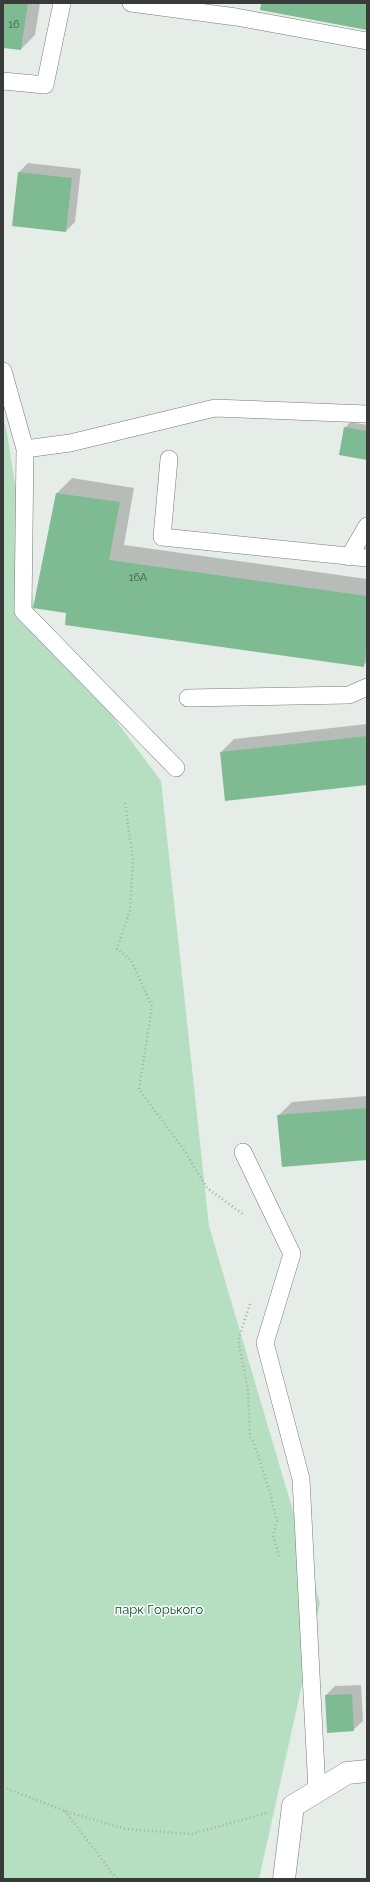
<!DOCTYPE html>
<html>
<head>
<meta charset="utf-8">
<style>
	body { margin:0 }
	#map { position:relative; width:370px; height:1882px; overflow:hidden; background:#e6ece7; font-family:Raleway,sans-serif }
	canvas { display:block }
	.frame { position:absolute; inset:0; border:4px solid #383b39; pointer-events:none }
</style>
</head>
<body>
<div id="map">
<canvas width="370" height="1882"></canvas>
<div class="frame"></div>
</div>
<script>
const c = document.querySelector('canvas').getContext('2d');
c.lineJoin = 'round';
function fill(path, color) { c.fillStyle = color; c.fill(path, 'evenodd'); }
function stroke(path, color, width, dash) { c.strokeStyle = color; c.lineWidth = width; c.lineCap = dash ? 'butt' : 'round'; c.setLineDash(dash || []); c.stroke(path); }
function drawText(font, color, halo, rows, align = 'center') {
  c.font = font + ' Raleway,sans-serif'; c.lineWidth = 3; c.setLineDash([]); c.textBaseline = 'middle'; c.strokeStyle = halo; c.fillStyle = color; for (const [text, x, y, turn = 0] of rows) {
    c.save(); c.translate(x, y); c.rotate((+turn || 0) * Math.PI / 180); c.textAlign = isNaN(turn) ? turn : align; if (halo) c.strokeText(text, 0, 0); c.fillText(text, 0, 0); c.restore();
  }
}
fill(new Path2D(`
	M 3,417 L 7,433 L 35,612 L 161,781 L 209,1226 L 320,1603 L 259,1879 L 3,1879 Z`), '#b6dfc2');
fill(new Path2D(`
	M 3,3 L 40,3 L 35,35 L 21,49 L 3,47 Z
	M 28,163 L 81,169 L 75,222 L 66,231 L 19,172 Z
	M 350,422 L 367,425 L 367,459 L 345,428 Z
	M 72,478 L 134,488 L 124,545 L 367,579 L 367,662 L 363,665 L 68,612 L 57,493 Z
	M 367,724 L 367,784 L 221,752 L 234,739 Z
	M 367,1096 L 367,1159 L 278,1116 L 292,1102 Z
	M 361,1685 L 363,1721 L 353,1730 L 326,1695 L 335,1686 Z`), '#0003');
fill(new Path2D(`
	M 3,3 L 28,3 L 21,50 L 3,48 Z
	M 261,3 L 367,3 L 367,30 L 260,10 Z
	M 18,172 L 72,178 L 66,232 L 12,226 Z
	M 344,427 L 367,431 L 367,460 L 339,455 Z
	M 56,493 L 120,502 L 109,560 L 367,596 L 367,642 L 364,667 L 65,625 L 66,613 L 33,608 Z
	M 367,736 L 367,785 L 225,801 L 220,752 Z
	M 367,1108 L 367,1160 L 282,1167 L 277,1115 Z
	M 352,1694 L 354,1731 L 327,1733 L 325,1695 Z`), '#7ebb92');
const lane = new Path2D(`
	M 131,3 L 236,17 L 367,41
	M 3,81 L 45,85 L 62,3
	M 3,371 L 25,449 L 23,611 L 176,768
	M 25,449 L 70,443 L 215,408 L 367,414
	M 169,459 L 162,537 L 367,558
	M 349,557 L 367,526
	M 188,698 L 349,695 L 367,687
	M 243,1152 L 292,1254 L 265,1343 L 301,1479 L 317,1791`);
const street = new Path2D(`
	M 284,1879 L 293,1806 L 347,1773 L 367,1771`);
stroke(lane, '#757b77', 18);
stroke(street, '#757b77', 23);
stroke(new Path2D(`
	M 125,803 L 133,861 L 130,910 L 117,949 L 131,960 L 152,1006 L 139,1089 L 184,1150 L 207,1188 L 244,1215
	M 250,1304 L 239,1337 L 239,1345 L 248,1390 L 250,1437 L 254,1443 L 269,1489 L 277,1521 L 273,1535 L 279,1556
	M 3,1787 L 65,1811 L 125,1829 L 192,1834 L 266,1813
	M 65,1811 L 117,1879`), '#a6aba7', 2.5, [1, 3]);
stroke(lane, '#fff', 17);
stroke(street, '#fff', 22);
drawText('11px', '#4a5b4f', null, [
	["16",14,25],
	["16А",138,578]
]);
drawText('13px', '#05512c', '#fff', [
	["парк Горького",159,1610]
]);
</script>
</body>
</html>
